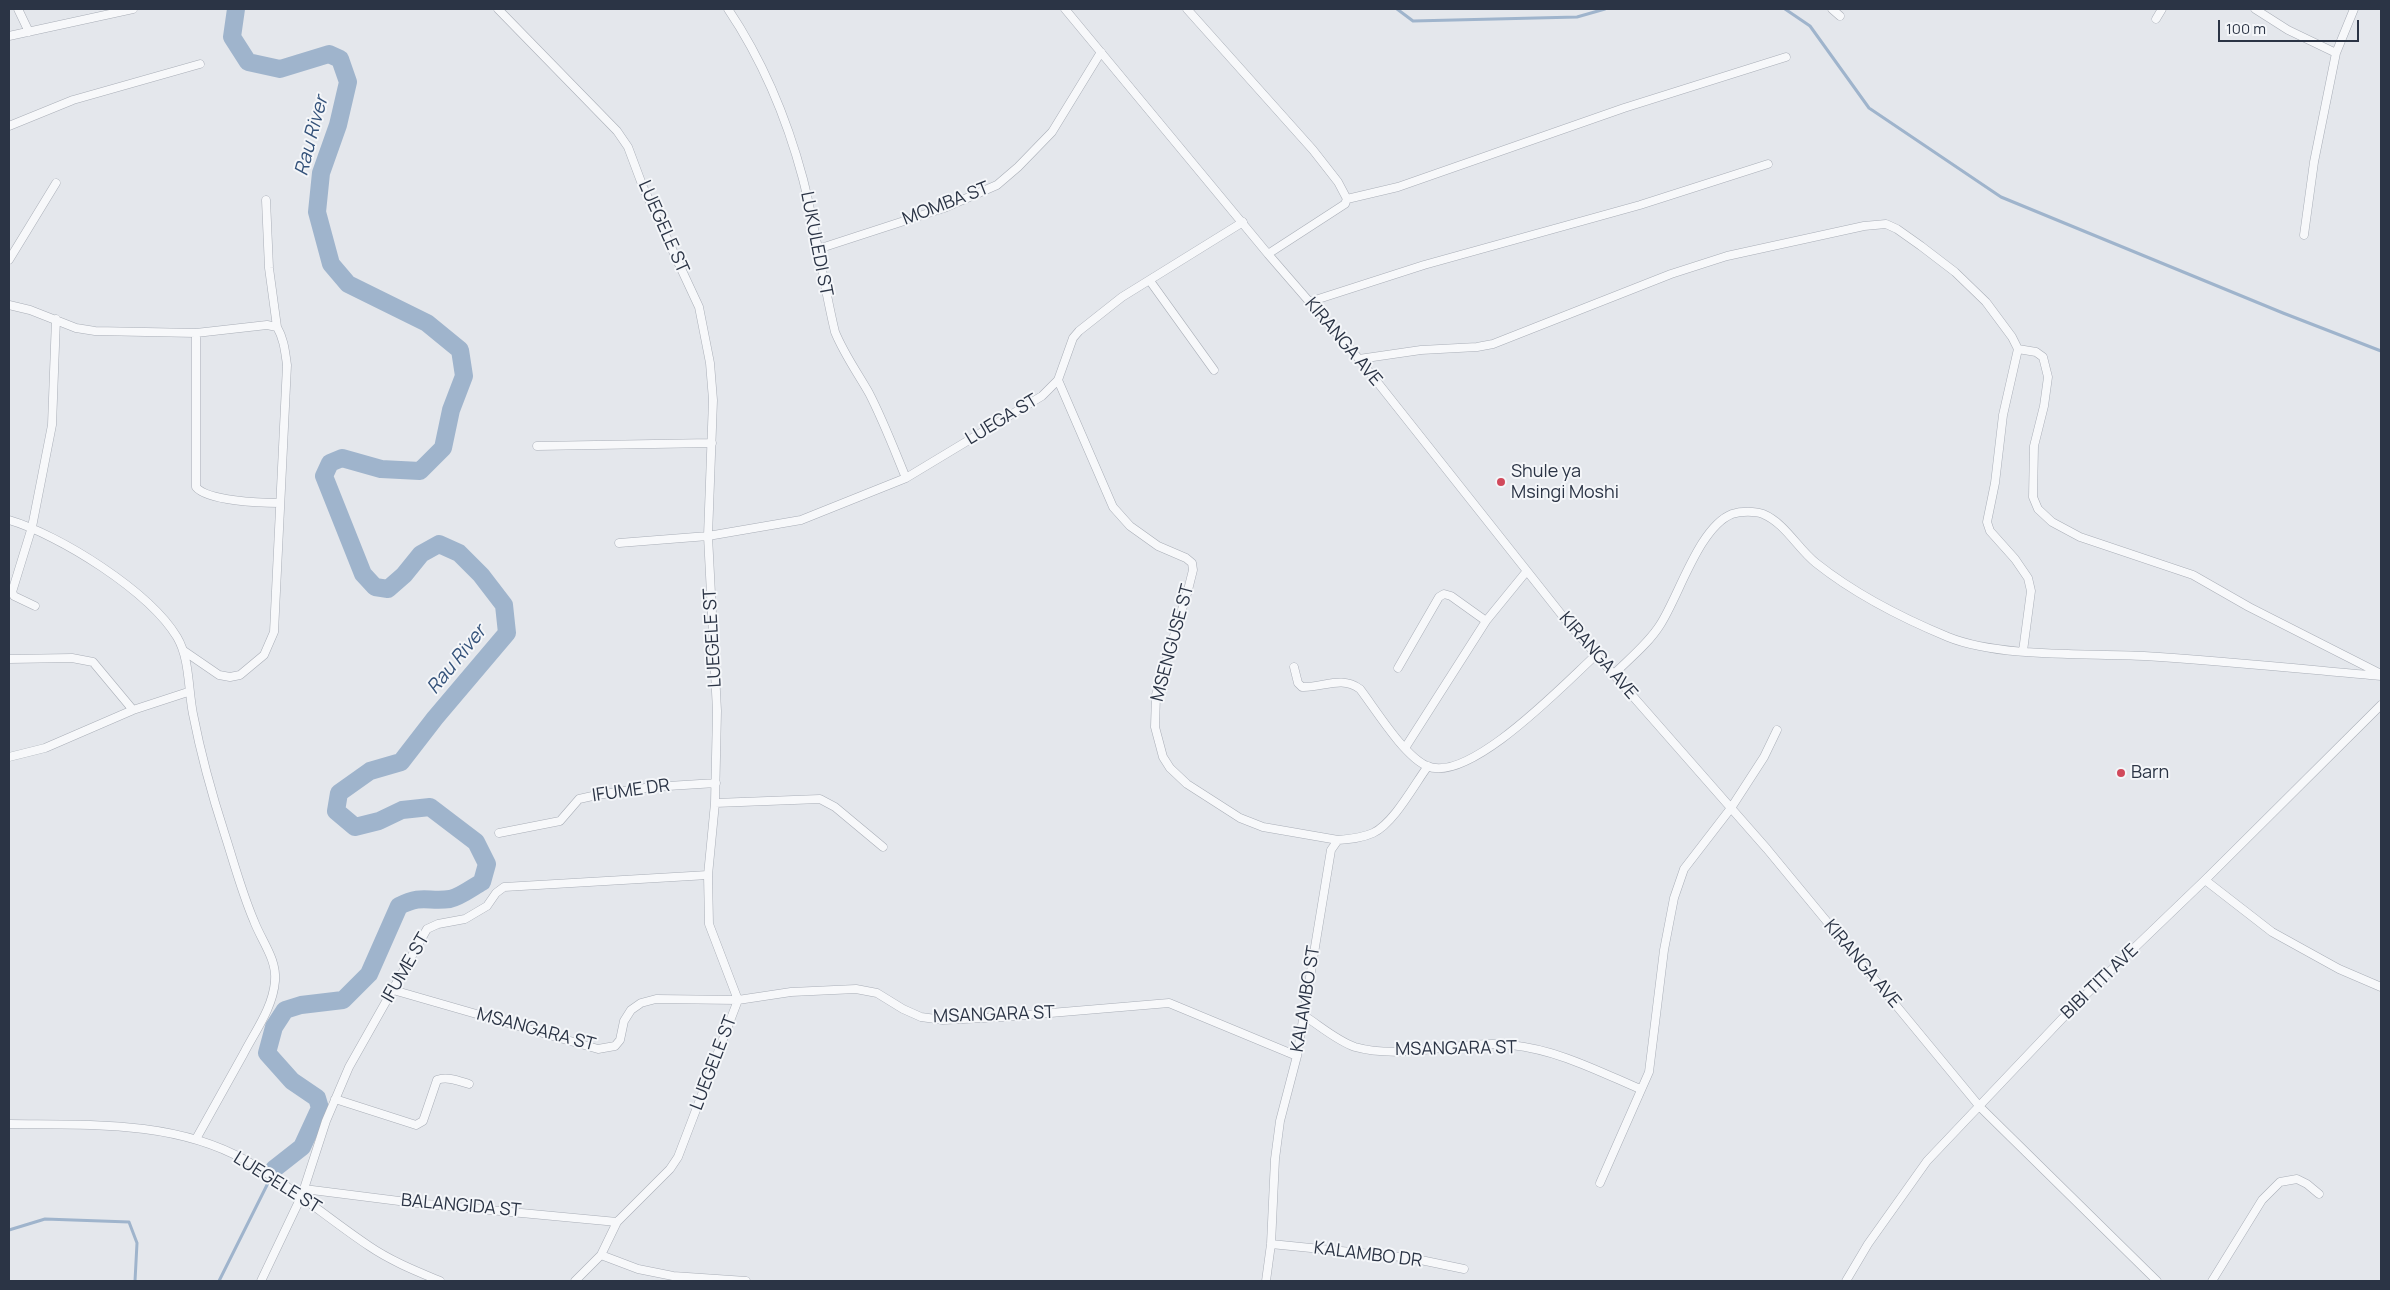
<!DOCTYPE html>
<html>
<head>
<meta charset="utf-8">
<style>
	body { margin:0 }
	#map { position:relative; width:2390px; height:1290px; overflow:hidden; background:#e4e7ec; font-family:Manrope,sans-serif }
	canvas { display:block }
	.frame { position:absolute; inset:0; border:10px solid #2b3445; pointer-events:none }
	.scale { position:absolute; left:2218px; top:20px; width:141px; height:22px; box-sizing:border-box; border:2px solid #2b3445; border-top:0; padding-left:6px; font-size:15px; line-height:18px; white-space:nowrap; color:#2b3445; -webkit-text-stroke:4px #f4f6f9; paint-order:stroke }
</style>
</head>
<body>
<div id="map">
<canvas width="2390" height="1290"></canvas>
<div class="frame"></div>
<div class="scale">100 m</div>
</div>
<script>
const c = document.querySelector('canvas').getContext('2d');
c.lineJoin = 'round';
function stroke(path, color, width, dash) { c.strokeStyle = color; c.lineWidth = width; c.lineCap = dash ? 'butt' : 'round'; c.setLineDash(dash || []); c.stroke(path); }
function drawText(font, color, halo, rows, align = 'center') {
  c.font = font + ' Manrope,sans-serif'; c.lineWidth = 4; c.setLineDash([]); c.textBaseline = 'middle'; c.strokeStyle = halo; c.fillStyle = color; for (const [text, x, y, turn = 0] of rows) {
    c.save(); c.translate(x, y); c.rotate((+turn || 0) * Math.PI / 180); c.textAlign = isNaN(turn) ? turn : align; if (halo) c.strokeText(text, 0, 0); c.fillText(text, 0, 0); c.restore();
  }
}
stroke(new Path2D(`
	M 1397,9 L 1413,21 L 1577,17 L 1605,9
	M 1785,9 L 1810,26 L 1869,108 L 2001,197 L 2283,313 L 2381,351
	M 9,1230 L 45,1219 L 129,1222 L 137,1243 L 135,1281
	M 219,1281 L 268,1183`), '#9fb4cc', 3);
stroke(new Path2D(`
	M 236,9 L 232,37 L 248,62 L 280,69 L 329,54 L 340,59 L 348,82 L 338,125 L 321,173 L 317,212 L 331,264 L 348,284 L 427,323 L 460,350 L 464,376 L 451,410 L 443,448 L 420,471 L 381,469 L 342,458 L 330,463 L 324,476 L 363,574 L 375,587 L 388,589 L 404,575 L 421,554 L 439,544 L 459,553 L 481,575 L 504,605 L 507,633 L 435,718 L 401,762 L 370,771 L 339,793 L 336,811 L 355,827 L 379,821 L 402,810 L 430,807 L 476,842 L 487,864 L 482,882 C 473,887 460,897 450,899 C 427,902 423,894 399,906 L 369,974 L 343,1000 L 301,1005 L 285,1010 L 274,1027 L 267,1053 L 292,1081 L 317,1098 L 320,1108 L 302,1147 L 274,1169`), '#9fb4cc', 18);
const street = new Path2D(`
	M 18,9 L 29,32
	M 498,9 L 617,131 L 628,147 L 643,187 L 699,307 L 710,363 L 713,400 L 708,536 L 717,711 L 715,803 L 708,875 L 709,924 L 738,1000 L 678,1157 L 670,1169 L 617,1222 L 601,1255 L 575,1281
	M 728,9 C 763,61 787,119 803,179 C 816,230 823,282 835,332 C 844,354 857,372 869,393 C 883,420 894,449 906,478
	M 1065,9 L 1268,254 L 1359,359 L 1565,619 L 1767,849 L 1980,1107 L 2157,1281
	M 1187,9 L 1313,150 L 1338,182 L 1347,199 L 1345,204 L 1268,254
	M 1832,9 L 1840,16
	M 2255,9 L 2288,30 L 2336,53
	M 2156,19 L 2162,9
	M 9,36 L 133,9
	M 9,126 L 73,100 L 200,64
	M 1347,199 L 1398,187 L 1624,108 L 1786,57
	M 266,200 L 269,268 L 277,327
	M 2304,235 L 2314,162 L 2336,53 L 2354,9
	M 818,249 L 944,208 L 997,185 L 1018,167 L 1052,132 L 1101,52
	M 9,260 L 56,183
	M 1150,281 L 1214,370
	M 1309,302 L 1424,265 L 1640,205 L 1768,164
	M 9,305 L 30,310 L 76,328 L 95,331 L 196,333 L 267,325 L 277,327 C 284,339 285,351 287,365 L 274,632 L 264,655 L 240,675 L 230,677 L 219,675 L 184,651
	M 196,333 L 196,487 C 207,501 261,503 279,503
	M 2018,349 L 2036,352 L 2043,357 L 2048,377 L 2044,406 L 2034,446 L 2033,497 L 2038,509 L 2052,522 L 2080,537 L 2193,575 L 2249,607 L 2381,674
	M 1359,359 L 1421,350 L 1477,347 L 1493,344 L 1671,274 L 1727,256 L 1864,226 L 1886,224 L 1897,229 L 1921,246 L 1955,272 L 1986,302 L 2012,337 L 2018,349 L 2003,415 L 1995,483 L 1987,522 L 1990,531 L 2015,559 L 2028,578 L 2031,591 L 2023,651
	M 1058,380 L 1113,507 L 1130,526 L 1158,546 L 1186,558 L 1192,563 L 1193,570 L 1188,590 L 1156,695 L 1155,727 L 1163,757 L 1170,768 L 1187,784 L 1240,818 L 1263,827 L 1338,840
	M 537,446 L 712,443
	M 9,520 C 60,535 149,591 177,637 C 190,659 188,689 193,714 C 201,755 212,795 225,835 C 234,863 242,893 254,921 C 261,940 277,959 275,981 C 273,1007 256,1030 244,1053 C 228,1082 212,1110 196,1139
	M 619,543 L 708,536 L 801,520 L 906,478 L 1042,396 L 1058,380 L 1073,338 L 1079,331 L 1122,297 L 1243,222
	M 35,606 L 14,596 L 12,592 L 32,527 L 52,425 L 56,319
	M 9,659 L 72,658 L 93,662 L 133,710
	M 1294,667 L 1298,683 L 1302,687 C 1323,688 1341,675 1360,689 C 1376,710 1404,756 1427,766 C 1469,785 1566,682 1596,655
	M 1398,668 L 1439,597 L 1444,594 L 1451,596 L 1486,621
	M 1614,674 C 1629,659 1648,644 1660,625 C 1679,596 1699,527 1732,514 C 1741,511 1755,511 1763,514 C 1785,523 1798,549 1816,563 C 1855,594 1902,618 1948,637 C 2000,658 2087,653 2144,656 C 2223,661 2302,669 2381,676
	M 1405,748 L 1486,621 L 1526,572
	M 9,757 L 45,748 L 133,710 L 188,692
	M 715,803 L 820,799 L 835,807 L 883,847
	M 499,833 L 560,821 L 579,799 L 597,795 L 652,787 L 716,783
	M 2205,880 L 2272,932 L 2339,969 L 2381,987
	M 393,990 L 598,1049 L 615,1046 L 620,1040 L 624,1021 L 631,1010 L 641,1003 L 656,999 L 738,1000 L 791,992 L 856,989 L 877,993 L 903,1009 L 921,1017 L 943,1020 L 1003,1017 L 1169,1003 L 1297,1056
	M 1303,1015 C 1319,1025 1337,1041 1355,1047 C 1405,1061 1462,1039 1511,1045 C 1558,1050 1598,1071 1640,1089
	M 335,1099 L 416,1125 L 423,1121 L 437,1080 C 447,1076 459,1081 469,1084
	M 9,1124 C 87,1125 174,1120 245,1160 C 290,1185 327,1218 369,1246 C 391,1261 416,1271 440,1281
	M 1600,1183 L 1649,1072 L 1664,950 L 1674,898 L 1684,869 L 1731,808 L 1764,757 L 1777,730
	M 304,1189 L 415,1203 L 617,1222
	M 1271,1244 L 1411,1258 L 1464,1269
	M 601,1255 L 638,1269 L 673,1276 L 746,1281
	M 261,1281 L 302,1195 L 326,1121 L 349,1067 L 427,929 L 438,924 L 465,919 L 487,906 L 496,893 L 504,887 L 708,875
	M 1266,1281 L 1271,1244 L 1275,1159 L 1280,1121 L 1297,1056 L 1331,850 L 1338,840 C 1350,839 1362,838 1373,833 C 1394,823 1414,785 1428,766
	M 1846,1281 L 1868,1244 L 1927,1161 L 2077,1003 L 2205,880 L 2381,705
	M 2212,1281 L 2262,1200 L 2280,1182 L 2297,1179 L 2307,1184 L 2319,1194`);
stroke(street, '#a9aeb7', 9);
stroke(street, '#f7f8fa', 8);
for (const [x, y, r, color] of [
	[1501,482,5,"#d1495b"],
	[2121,773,5,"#d1495b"]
]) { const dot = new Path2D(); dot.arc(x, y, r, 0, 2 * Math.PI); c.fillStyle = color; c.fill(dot); stroke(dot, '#f4f6f9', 2); }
drawText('18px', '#2b3445', '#f4f6f9', [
	["MOMBA ST",946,204,-21],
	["LUEGELE ST",663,227,66],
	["LUKULEDI ST",816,244,79],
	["KIRANGA AVE",1343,342,50],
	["LUEGA ST",1002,420,-31],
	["LUEGELE ST",713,638,-93],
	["MSENGUSE ST",1173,643,-75],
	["KIRANGA AVE",1598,656,49],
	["IFUME DR",631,791,-8],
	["KIRANGA AVE",1862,964,50],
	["IFUME ST",406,968,-60],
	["BIBI TITI AVE",2100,982,-44],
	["KALAMBO ST",1306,999,-81],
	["MSANGARA ST",994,1015,-2],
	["MSANGARA ST",536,1030,15],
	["MSANGARA ST",1456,1049,-1],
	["LUEGELE ST",714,1063,-69],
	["LUEGELE ST",277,1183,32],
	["BALANGIDA ST",461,1206,5],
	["KALAMBO DR",1368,1255,7]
]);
drawText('18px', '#2b3445', '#f4f6f9', [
	["Shule ya",1511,472],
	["Msingi Moshi",1511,493],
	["Barn",2131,773]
], 'left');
drawText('italic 19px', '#34527a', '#f4f6f9', [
	["Rau River",312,136,-75],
	["Rau River",457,660,-51]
]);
</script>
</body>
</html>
